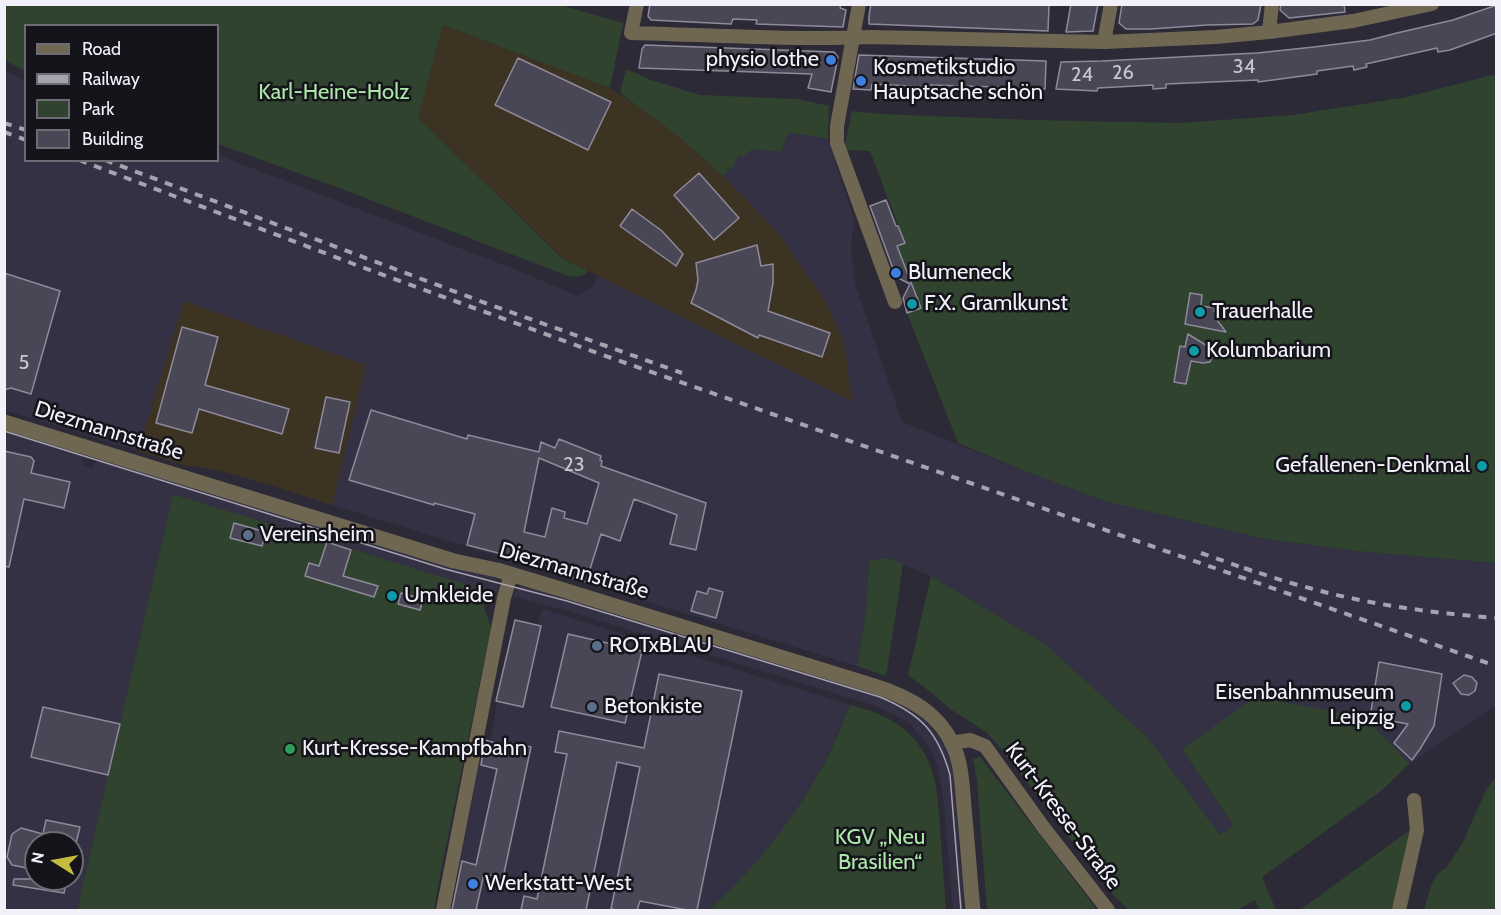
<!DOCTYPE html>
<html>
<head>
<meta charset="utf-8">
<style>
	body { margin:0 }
	#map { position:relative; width:1501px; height:915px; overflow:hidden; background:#2d2a38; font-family:Cabin,sans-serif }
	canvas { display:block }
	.frame { position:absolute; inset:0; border:6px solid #f2f1fa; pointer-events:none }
	.legend { position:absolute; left:24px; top:24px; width:195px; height:138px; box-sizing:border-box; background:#15141a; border:2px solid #6d6c74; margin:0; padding:8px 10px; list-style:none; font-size:18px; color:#f2f1fa }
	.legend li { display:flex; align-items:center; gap:12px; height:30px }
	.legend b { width:30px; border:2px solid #6d6c74 }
	.north { position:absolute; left:24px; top:831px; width:60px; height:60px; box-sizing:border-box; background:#15141a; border:2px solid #6d6c74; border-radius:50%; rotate:281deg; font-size:16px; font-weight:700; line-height:24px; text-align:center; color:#f2f1fa }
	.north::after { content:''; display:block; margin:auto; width:21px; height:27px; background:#c4bc3e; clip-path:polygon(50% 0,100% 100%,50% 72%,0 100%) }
</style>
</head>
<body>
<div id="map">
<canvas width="1501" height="915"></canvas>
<div class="frame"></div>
<ul class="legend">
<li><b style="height:8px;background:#706753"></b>Road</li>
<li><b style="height:8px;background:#a5a3ae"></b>Railway</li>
<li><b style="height:16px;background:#2f432e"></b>Park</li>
<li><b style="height:16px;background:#494655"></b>Building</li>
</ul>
<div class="north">N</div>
</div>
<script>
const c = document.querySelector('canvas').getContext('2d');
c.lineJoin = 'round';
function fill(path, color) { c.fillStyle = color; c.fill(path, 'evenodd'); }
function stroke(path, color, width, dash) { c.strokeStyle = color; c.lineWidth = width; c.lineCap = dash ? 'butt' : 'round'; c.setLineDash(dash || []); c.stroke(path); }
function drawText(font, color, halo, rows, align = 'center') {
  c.font = font + ' Cabin,sans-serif'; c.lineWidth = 5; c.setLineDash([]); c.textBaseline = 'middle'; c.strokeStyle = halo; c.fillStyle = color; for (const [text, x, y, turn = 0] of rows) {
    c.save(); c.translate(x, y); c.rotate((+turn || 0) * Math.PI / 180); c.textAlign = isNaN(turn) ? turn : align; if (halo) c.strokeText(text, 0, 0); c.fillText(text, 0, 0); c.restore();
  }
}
fill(new Path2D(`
	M 5,71 L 25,81 L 26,160 L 218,160 L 218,155 L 514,269 L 577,296 L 593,286 L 598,276 L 852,401 L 844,343 L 780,235 L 723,176 L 735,163 L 734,161 L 741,155 L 743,156 L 753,149 L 781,152 L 788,133 L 807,135 L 828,139 L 854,220 L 851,247 L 855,284 L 902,422 L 1027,472 L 1108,502 L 1261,538 L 1356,551 L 1496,563 L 1496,705 L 1409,764 L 1382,736 L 1220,835 L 1148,738 L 1045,644 L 931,576 L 888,558 L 869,560 L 866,611 L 857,666 L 332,505 L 366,365 L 184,302 L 138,451 L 5,410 Z
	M 4,428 L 78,451 L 83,458 L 82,465 L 93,468 L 96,462 L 100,459 L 493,576 L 497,580 L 498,593 L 478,588 L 173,494 L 77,910 L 5,910 ZM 36,843 L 72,843 L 72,879 L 36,879 Z
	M 521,584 L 883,695 L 904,704 L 924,719 L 941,739 L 946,750 L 954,773 L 958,809 L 956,809 L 964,910 L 953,910 L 944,804 L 938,767 L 930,748 L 923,739 L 909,723 L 892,713 L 873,705 L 565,610 L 512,596 Z
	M 542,609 L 850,705 L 823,765 L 794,815 L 766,852 L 735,886 L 709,910 L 451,910 L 479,765 L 485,740 L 491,741 L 497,702 L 496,702 L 515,620 L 538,625 Z`), '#353145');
fill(new Path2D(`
	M 443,25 L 610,88 L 641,108 L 679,137 L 723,176 L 780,235 L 827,304 L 844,343 L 852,401 L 564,259 L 418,118 Z
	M 184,301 L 366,365 L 332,505 L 280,488 L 218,470 L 183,465 L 138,451 Z`), '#3c3322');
fill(new Path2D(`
	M 557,4 L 623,23 L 610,88 L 443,25 L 418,118 L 563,259 L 588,271 C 582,277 576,277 568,276 L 342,189 L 218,144 L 218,26 L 26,26 L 25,71 L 5,60 L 5,5 Z
	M 626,69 L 651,80 L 700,95 L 798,99 L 829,106 L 828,139 L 807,135 L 788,133 L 781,152 L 753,149 L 742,157 L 740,155 L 734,161 L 736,163 L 723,176 L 679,137 L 620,93 Z
	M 1496,74 L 1496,563 L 1356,551 L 1261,538 L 1108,502 L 1027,472 L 958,443 L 907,313 L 921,308 L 902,259 L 893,248 L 905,243 L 870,151 L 844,150 L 852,111 L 881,114 L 1033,120 L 1180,123 L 1293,115 L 1407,97 Z
	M 173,494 L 478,588 L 491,628 L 441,870 L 434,910 L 77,910 Z
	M 888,558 L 903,564 L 898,600 L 886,676 L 857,666 L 866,611 L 869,560 Z
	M 931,576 L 1045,644 L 1148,738 L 1220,835 L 1234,826 L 1182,749 L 1256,697 L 1352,715 C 1376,725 1392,746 1409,764 L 1381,791 L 1262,877 L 1276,910 L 1259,910 L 1255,900 L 1237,910 L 1129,910 L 1113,895 L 999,746 L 986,732 L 974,724 L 950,709 L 933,694 L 908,675 Z
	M 850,705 C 894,715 928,738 936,787 C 938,800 939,814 940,828 C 942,856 944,883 946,910 L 709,910 C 756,867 791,824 822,767 C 833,748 841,725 850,705 Z
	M 980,757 L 1097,910 L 987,910 L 977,781 L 973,759 Z
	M 1496,777 L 1496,910 L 1424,910 L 1431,886 L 1438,873 L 1446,868 L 1462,844 L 1486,790 Z
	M 1410,830 L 1410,836 L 1393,910 L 1300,910 Z`), '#2f432e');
const building = new Path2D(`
	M 650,4 L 841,4 L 840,8 L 846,10 L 843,27 L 756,24 L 757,20 L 733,19 L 731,24 L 651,20 L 648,16 Z
	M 871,4 L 1049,4 L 1048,31 L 869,24 L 869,16 Z
	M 1071,4 L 1098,4 L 1093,31 L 1066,32 Z
	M 1122,4 L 1261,4 L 1258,20 L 1253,24 L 1207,25 L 1151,29 L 1126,29 L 1119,23 Z
	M 1281,4 L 1344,4 L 1345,12 L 1289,18 L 1280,10 Z
	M 1497,5 L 1497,33 L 1450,50 L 1438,52 L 1437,48 L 1366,64 L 1367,67 L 1354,70 L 1353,66 L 1317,71 L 1317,74 L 1258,82 L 1258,80 L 1166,84 L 1166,88 L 1153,89 L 1153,85 L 1098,88 L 1097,91 L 1056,89 L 1061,62 L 1102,61 L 1257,53 L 1314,47 L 1370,40 L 1397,33 L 1453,20 Z
	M 645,45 L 834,52 L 838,57 L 831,92 L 808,88 L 812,74 L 639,68 L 642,49 Z
	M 859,55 L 1046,61 L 1045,89 L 1034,88 L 1034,91 L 998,90 L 998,87 L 930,85 L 930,87 L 872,84 L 871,90 L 853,89 Z
	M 518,58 L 611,102 L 588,150 L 495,105 Z
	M 699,173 L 739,218 L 714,240 L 674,195 Z
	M 886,200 L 896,226 L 898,226 L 905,243 L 897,246 L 921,308 L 907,313 L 903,298 L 910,284 L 896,277 L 870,206 Z
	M 632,209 L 662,231 L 683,254 L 676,266 L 620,226 Z
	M 757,245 L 761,266 L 773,264 L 773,283 L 768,311 L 830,333 L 822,357 L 759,335 L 758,338 L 691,303 L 696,290 L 698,280 L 696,263 Z
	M 4,273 L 60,291 L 31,394 L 11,388 L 4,390 Z
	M 1190,293 L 1202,295 L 1201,306 L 1215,308 L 1214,311 L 1218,312 L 1217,320 L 1226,332 L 1185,324 Z
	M 182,327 L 218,337 L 205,385 L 289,409 L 282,434 L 199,409 L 192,433 L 156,423 Z
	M 1188,334 L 1212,349 L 1213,356 L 1210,362 L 1203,363 L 1191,361 L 1186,384 L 1174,382 L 1180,346 L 1185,347 Z
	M 326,397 L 350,402 L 339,453 L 315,448 Z
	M 371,410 L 467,439 L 468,435 L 539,452 L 541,442 L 555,448 L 559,439 L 601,456 L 600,460 L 602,461 L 601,466 L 706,503 L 696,550 L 670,544 L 677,515 L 634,499 L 620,541 L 601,534 L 586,582 L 570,577 L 572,572 L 467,545 L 475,514 L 434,503 L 434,505 L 349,480 ZM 539,458 L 599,483 L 587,524 L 564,518 L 565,512 L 552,508 L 545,537 L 524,532 Z
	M 4,451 L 31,457 L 34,461 L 31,473 L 70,482 L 64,508 L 24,499 L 9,567 L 4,566 Z
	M 234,523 L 266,532 L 262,546 L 230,538 Z
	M 327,542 L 351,550 L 343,576 L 378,586 L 374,597 L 305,576 L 309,563 L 319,566 Z
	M 709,588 L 723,592 L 716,618 L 691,611 L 697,591 L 707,594 Z
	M 401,593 L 423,599 L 420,610 L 398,604 Z
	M 515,620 L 541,626 L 523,707 L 496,701 Z
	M 568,634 L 642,651 L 625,723 L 551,707 Z
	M 1379,662 L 1442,674 L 1434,726 L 1420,749 L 1412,760 L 1394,743 L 1408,724 L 1370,717 Z
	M 659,674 L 742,691 L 697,910 L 687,910 L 640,901 L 637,910 L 619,910 L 611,909 L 640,767 L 617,762 L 586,910 L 521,910 L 524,896 L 537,899 L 567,754 L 555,752 L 559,731 L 644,748 Z
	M 1464,675 L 1472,677 L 1477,683 L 1475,691 L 1469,695 L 1461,694 L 1453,683 Z
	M 43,707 L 120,724 L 108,775 L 31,757 Z
	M 485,740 L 502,745 L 503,741 L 531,747 L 503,878 L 484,874 L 476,910 L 452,910 L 462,861 L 476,865 L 497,769 L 481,765 Z
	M 46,820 L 80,827 L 76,843 L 36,843 L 36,870 L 12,865 L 7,857 L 12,834 L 21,828 L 43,834 Z
	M 14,879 L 67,879 L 64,893 L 13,885 Z`);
fill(building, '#494655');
stroke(building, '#8e8a9b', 1.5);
stroke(new Path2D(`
	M 637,4 L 631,33 C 711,35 790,40 870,37 L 1104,42 L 1216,37 L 1269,32 L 1353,21 L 1432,4
	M 859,4 L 837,126 L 837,143 L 895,302
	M 1269,32 L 1272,4
	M 1104,42 L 1111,4
	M 951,743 L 970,740 L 985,746 L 1044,828 L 1108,910
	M 443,910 L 504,598 L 511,574
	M 1399,910 L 1417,830 L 1414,800`), '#706753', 14);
stroke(new Path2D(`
	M 4,422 L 454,561 L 497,570 L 560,589 L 874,686 C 915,699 948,718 959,763 C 963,781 963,800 965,818 C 968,849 970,880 973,910`), '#706753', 15);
stroke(new Path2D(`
	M 4,431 L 445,569 L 567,601 L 880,697 C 921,714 938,732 950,775 L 961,910`), '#a5a3ae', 1.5);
stroke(new Path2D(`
	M 4,123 L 26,130
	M 4,132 L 26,140
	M 79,160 L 351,263 L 597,353 L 1496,666
	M 105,160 L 488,304 L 682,373
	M 1201,553 L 1252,571
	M 1244,568 C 1263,574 1282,581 1302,586 C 1365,604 1431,613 1496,618`), '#a5a3ae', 4, [8, 8]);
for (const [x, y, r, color] of [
	[831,60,6,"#3f7fe0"],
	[861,81,6,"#3f7fe0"],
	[896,273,6,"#3f7fe0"],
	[912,304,6,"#0f9aa8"],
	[1200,312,6,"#0f9aa8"],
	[1194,351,6,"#0f9aa8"],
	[1482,466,6,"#0f9aa8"],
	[248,535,6,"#5c6f8a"],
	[392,596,6,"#0f9aa8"],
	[597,646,6,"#5c6f8a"],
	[1406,706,6,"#0f9aa8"],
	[592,707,6,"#5c6f8a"],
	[290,749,6,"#2e9e5b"],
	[473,884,6,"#3f7fe0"]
]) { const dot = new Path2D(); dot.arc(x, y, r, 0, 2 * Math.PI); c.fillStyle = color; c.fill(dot); stroke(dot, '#15141a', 2); }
drawText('20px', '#c8c6d1', null, [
	["34",1244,67],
	["26",1123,73],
	["24",1082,75],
	["5",24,363],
	["23",574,465]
]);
drawText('22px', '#f2f1fa', '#15141a', [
	["physio lothe",819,60,"right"],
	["Kosmetikstudio",873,68],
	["Hauptsache schön",873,93],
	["Blumeneck",908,273],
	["F.X. Gramlkunst",924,304],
	["Trauerhalle",1212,312],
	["Kolumbarium",1206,351],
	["Gefallenen-Denkmal",1470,466,"right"],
	["Vereinsheim",260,535],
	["Umkleide",404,596],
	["ROTxBLAU",609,646],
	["Eisenbahnmuseum",1394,693,"right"],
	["Leipzig",1394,718,"right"],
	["Betonkiste",604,707],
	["Kurt-Kresse-Kampfbahn",302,749],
	["Werkstatt-West",485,884]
], 'left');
drawText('22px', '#ace6a9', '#15141a', [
	["Karl-Heine-Holz",334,93],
	["KGV „Neu",880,838],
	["Brasilien“",880,863]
]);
drawText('22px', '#f2f1fa', '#15141a', [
	["Diezmannstraße",109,431,17],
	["Diezmannstraße",574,571,16],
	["Kurt-Kresse-Straße",1063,816,53]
]);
</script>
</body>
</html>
